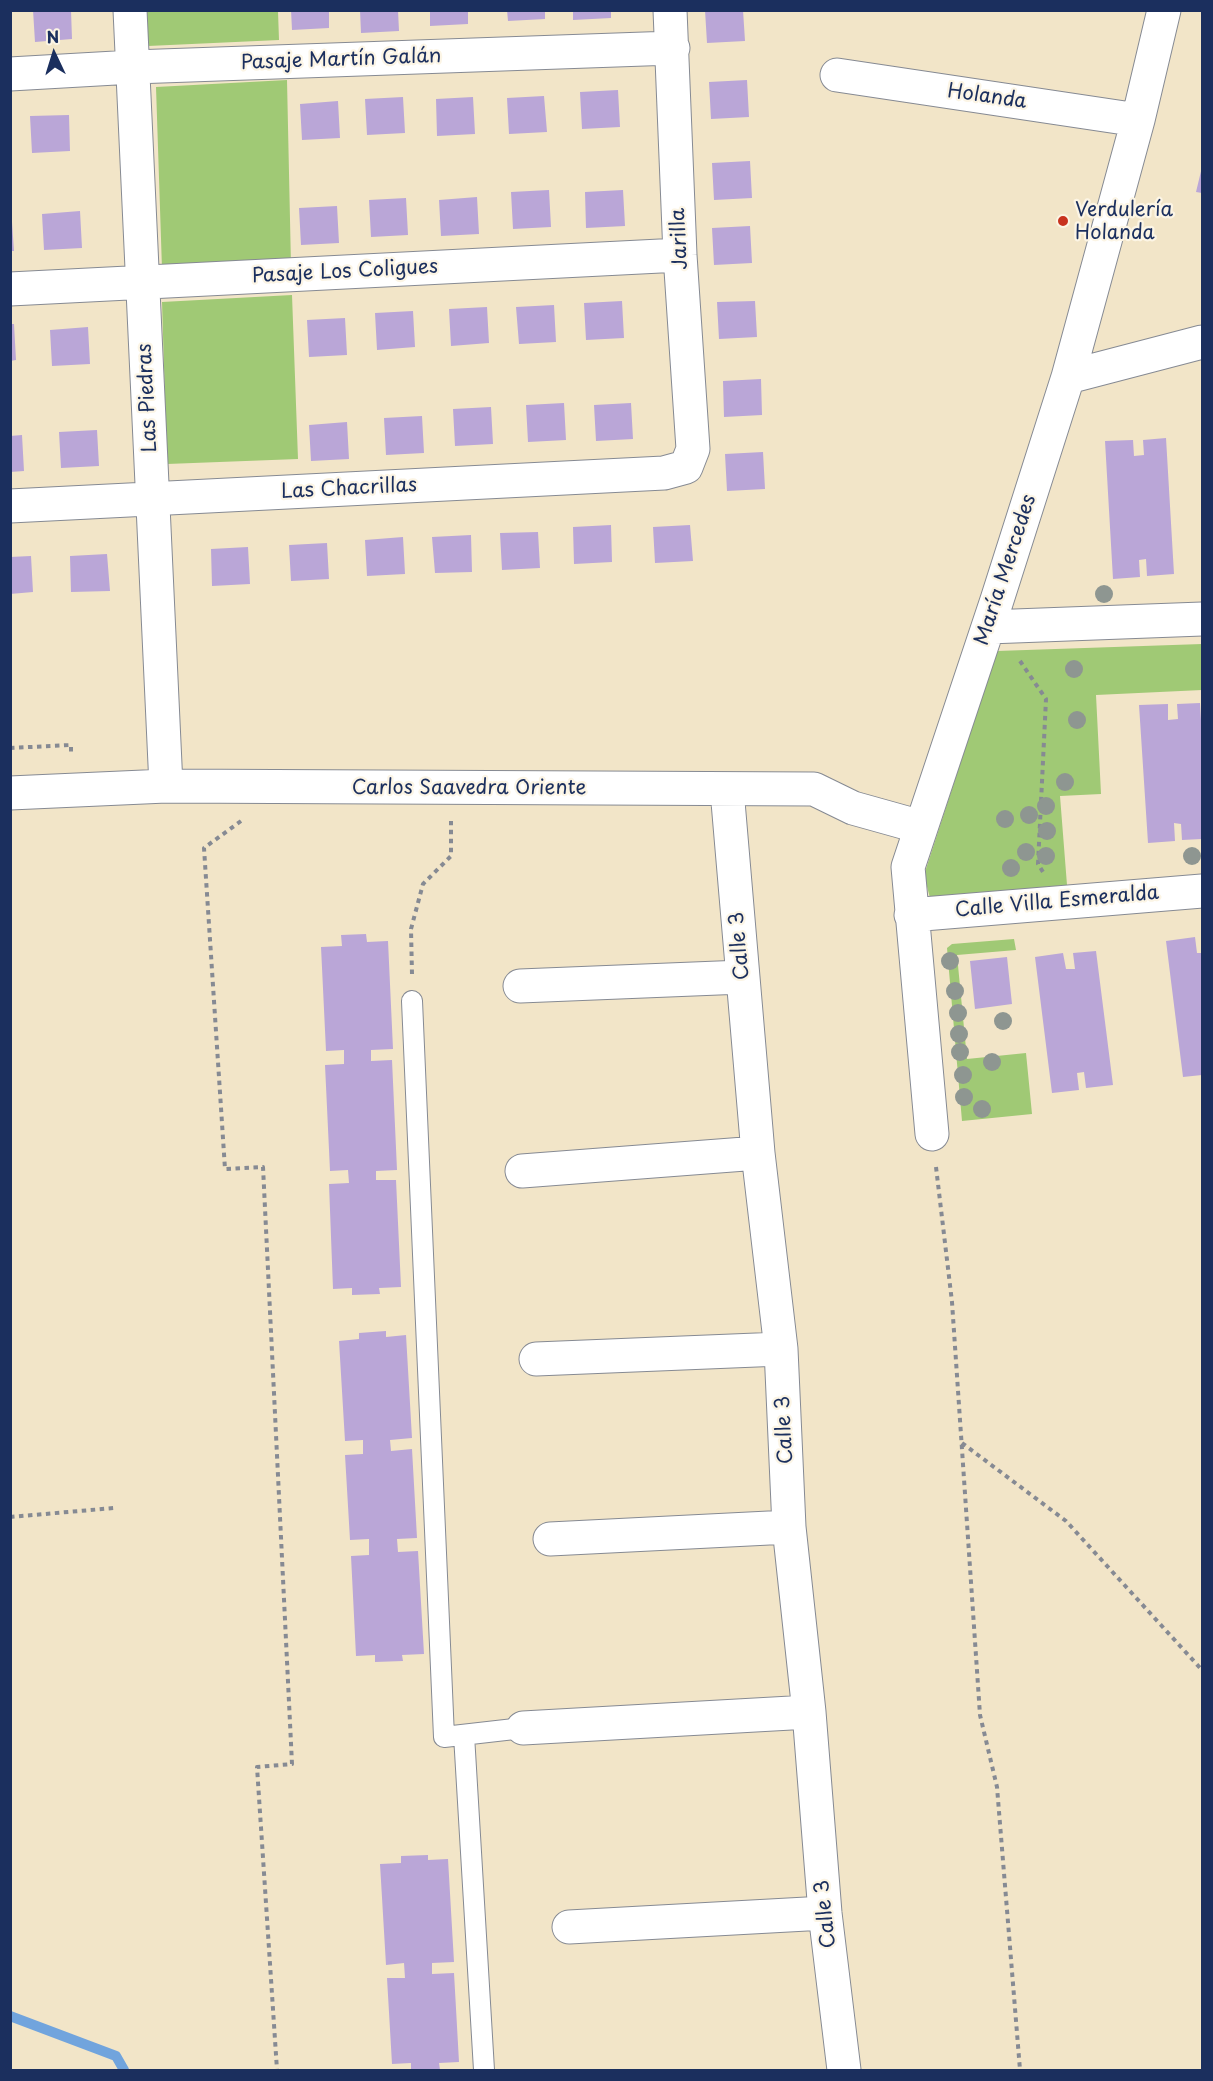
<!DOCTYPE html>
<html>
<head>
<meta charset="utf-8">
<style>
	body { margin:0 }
	#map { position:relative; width:1213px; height:2081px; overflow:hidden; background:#f2e5c8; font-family:"Playpen Sans",sans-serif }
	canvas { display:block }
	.frame { position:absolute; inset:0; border:12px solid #1b2f5e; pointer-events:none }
	.north { position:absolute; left:24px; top:24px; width:60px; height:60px; -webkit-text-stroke:4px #fcf5e5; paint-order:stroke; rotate:356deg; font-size:16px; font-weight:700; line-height:24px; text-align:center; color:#1b2f5e }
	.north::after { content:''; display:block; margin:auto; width:21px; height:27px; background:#1b2f5e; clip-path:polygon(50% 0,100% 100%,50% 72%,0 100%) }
</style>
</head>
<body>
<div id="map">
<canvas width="1213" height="2081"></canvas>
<div class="frame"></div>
<div class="north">N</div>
</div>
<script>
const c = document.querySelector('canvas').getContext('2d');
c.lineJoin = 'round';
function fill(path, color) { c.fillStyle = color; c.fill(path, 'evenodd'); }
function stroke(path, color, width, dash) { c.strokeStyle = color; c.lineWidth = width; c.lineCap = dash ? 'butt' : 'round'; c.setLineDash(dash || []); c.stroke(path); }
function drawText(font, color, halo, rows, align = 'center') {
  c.font = font + ' "Playpen Sans",sans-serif'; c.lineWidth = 4.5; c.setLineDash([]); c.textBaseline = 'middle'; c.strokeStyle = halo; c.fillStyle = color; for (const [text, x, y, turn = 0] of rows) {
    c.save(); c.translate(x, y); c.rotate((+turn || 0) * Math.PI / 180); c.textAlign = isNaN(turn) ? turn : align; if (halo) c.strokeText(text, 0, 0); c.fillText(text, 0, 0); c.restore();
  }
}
fill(new Path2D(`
	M 147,11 L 278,11 L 279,40 L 148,46 Z
	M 287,80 L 291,266 L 162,269 L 156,87 Z
	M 292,295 L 298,459 L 167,464 L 162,302 Z
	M 1202,644 L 1202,690 L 1096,695 L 1101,794 L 1060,796 L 1067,885 L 930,898 L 924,875 L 997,651 Z
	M 1014,939 L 1016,950 L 957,955 L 967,1059 L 1026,1053 L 1032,1114 L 962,1121 L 947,948 L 952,944 Z`), '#a0c975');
stroke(new Path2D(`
	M 10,2016 L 116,2056 L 124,2070`), '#71a4dd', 10);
fill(new Path2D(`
	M 33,10 L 71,10 L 72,39 L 35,42 Z
	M 291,10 L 329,10 L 329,28 L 292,30 Z
	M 360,10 L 398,10 L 399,31 L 361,33 Z
	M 430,10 L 468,10 L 468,24 L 430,26 Z
	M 507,10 L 545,10 L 545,19 L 508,21 Z
	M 573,10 L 611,10 L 611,18 L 573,20 Z
	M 705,10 L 743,10 L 745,41 L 707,43 Z
	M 747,80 L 749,117 L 711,119 L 709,82 Z
	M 618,90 L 620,127 L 582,129 L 580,92 Z
	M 544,96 L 547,132 L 509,134 L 507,98 Z
	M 403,97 L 405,133 L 367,135 L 365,99 Z
	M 473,97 L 475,134 L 437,136 L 436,99 Z
	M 338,101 L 340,138 L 302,140 L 300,104 Z
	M 69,115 L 70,151 L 32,153 L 30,116 Z
	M 750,161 L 752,198 L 714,200 L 712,163 Z
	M 1202,167 L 1202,193 L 1196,192 Z
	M 549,190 L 551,227 L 513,229 L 511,192 Z
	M 623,190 L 625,226 L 586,228 L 585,192 Z
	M 477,197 L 479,234 L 441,236 L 439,200 Z
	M 406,198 L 408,235 L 371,237 L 369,200 Z
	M 337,206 L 339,243 L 301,245 L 299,208 Z
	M 80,211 L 82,248 L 44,250 L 42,214 Z
	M 10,222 L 12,222 L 14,251 L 10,251 Z
	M 750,226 L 752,263 L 714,265 L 712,228 Z
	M 622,301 L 624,338 L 586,340 L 584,303 Z
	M 755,301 L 757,337 L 719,339 L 717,302 Z
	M 554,305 L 556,342 L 519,344 L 516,307 Z
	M 487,307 L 489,343 L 451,346 L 449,309 Z
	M 413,311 L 415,347 L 377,350 L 375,313 Z
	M 345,318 L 347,355 L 309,357 L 307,320 Z
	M 10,324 L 14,324 L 16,360 L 10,361 Z
	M 88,327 L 90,364 L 52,366 L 50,330 Z
	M 761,379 L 762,415 L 724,417 L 723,381 Z
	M 564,403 L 566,440 L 528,442 L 526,405 Z
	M 631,403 L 633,439 L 596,441 L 594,405 Z
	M 491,407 L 493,444 L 455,446 L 453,409 Z
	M 422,416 L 424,453 L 386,455 L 384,418 Z
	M 347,422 L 349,459 L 311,461 L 309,425 Z
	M 97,430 L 99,466 L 61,468 L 59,432 Z
	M 22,435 L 24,471 L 10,472 L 10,436 Z
	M 1166,438 L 1174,574 L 1147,576 L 1146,559 L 1139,560 L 1140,577 L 1113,579 L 1105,441 L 1133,440 L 1134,456 L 1144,455 L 1143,440 Z
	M 763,452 L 765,489 L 727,491 L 725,454 Z
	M 611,525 L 612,562 L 574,564 L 573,527 Z
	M 690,525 L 693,561 L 655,563 L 653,527 Z
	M 538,532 L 540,568 L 502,570 L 500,533 Z
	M 471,535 L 472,572 L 435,573 L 432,537 Z
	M 403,537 L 405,574 L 367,576 L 365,540 Z
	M 327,543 L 329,579 L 291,581 L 289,545 Z
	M 248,547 L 250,584 L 212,586 L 211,549 Z
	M 107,554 L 110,591 L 71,592 L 70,556 Z
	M 31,556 L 33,592 L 10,594 L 10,557 Z
	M 1200,703 L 1202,737 L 1202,839 L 1182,840 L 1181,824 L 1174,823 L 1175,841 L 1148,843 L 1139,705 L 1168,704 L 1168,720 L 1178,719 L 1177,704 Z
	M 366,934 L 367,942 L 388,941 L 393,1049 L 371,1050 L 371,1061 L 392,1060 L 397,1170 L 376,1171 L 376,1180 L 396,1180 L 401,1287 L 379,1288 L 380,1294 L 352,1295 L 352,1288 L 333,1289 L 329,1184 L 349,1183 L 348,1170 L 330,1171 L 325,1065 L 344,1064 L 344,1050 L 326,1051 L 321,947 L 342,946 L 341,935 Z
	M 1195,937 L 1197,953 L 1202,953 L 1202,1075 L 1183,1077 L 1166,941 Z
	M 1096,951 L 1113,1085 L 1086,1088 L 1084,1072 L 1077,1073 L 1079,1090 L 1052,1093 L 1035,957 L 1063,953 L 1066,969 L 1075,969 L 1073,953 Z
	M 1007,957 L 1012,1004 L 975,1009 L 970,961 Z
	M 386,1331 L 386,1337 L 406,1335 L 412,1438 L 390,1440 L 391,1451 L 412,1449 L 417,1538 L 397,1539 L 398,1552 L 418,1551 L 424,1654 L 402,1655 L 403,1661 L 375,1662 L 375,1655 L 356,1656 L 351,1556 L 369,1555 L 369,1539 L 350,1540 L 345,1455 L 363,1454 L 363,1440 L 345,1441 L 339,1341 L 359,1339 L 359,1333 Z
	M 428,1855 L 428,1860 L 448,1859 L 454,1962 L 432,1963 L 432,1974 L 454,1973 L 459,2062 L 439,2063 L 440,2070 L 411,2070 L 411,2063 L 392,2064 L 387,1978 L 405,1978 L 404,1963 L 386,1965 L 380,1864 L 401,1863 L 401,1856 Z`), '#baa6d7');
const service = new Path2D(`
	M 412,1001 L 444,1737 L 523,1728
	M 464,1735 L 484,2070`);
const minor = new Path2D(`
	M 130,10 L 166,786
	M 10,74 L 133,67 L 673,48
	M 837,75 L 1138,120
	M 10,289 L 680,255
	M 1068,377 L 1202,342
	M 10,506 L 664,473 L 686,467 L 693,449 L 680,255 L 670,10
	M 988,627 L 1202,619
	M 727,790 L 758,1153 L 781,1349 L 789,1527 L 809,1712 L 825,1913 L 844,2070
	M 10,793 L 166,786 L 814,789 L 853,808 L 921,827
	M 911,915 L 1202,891
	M 520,986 L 743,977
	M 932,1134 L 908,867 L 997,600 L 1068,377 L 1138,120 L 1164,10
	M 522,1171 L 758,1153
	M 536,1359 L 781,1349
	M 550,1539 L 789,1527
	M 523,1728 L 809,1712
	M 569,1927 L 825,1913`);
stroke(service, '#868a93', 22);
stroke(minor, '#868a93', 35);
stroke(new Path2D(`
	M 1020,661 L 1046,699 L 1038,864 L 1043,872
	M 10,748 L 71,745 L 71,756
	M 241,821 L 204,848 L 225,1169 L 263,1167 L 292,1764 L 257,1767 L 277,2070
	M 412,974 L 411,929 L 423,884 L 451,856 L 451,821
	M 936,1167 L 952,1302 L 980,1715 L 997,1787 L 1020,2070
	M 962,1443 L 1066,1521 L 1202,1670
	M 10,1517 L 114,1508`), '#868a93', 4, [4.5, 4.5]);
stroke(service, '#fff', 20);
stroke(minor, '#fff', 33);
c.fillStyle = '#8e9691';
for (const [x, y] of [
	[1104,594],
	[1074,669],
	[1077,720],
	[1065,782],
	[1046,806],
	[1029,815],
	[1005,819],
	[1047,831],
	[1026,852],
	[1046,856],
	[1192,856],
	[1011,868],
	[950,961],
	[955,991],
	[958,1013],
	[1003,1021],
	[959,1034],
	[960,1052],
	[992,1062],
	[963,1075],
	[964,1097],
	[982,1109]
]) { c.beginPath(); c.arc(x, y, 9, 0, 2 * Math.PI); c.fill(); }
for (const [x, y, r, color] of [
	[1063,221,6,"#c8321e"]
]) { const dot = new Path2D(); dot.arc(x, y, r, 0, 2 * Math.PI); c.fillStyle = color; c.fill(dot); stroke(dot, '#fcf5e5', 2); }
drawText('20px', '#1b2f5e', '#fcf5e5', [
	["Pasaje Martín Galán",341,60,-2],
	["Holanda",987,97,8],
	["Jarilla",680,239,-93],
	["Pasaje Los Coligues",345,272,-3],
	["Las Piedras",148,398,-93],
	["Las Chacrillas",349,489,-3],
	["María Mercedes",1006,570,-72],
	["Carlos Saavedra Oriente",469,788],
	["Calle Villa Esmeralda",1057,902,-5],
	["Calle 3",740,946,-95],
	["Calle 3",785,1430,-93],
	["Calle 3",826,1914,-96]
]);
drawText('20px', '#1b2f5e', '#fcf5e5', [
	["Verdulería",1075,210],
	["Holanda",1075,233]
], 'left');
</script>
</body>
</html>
